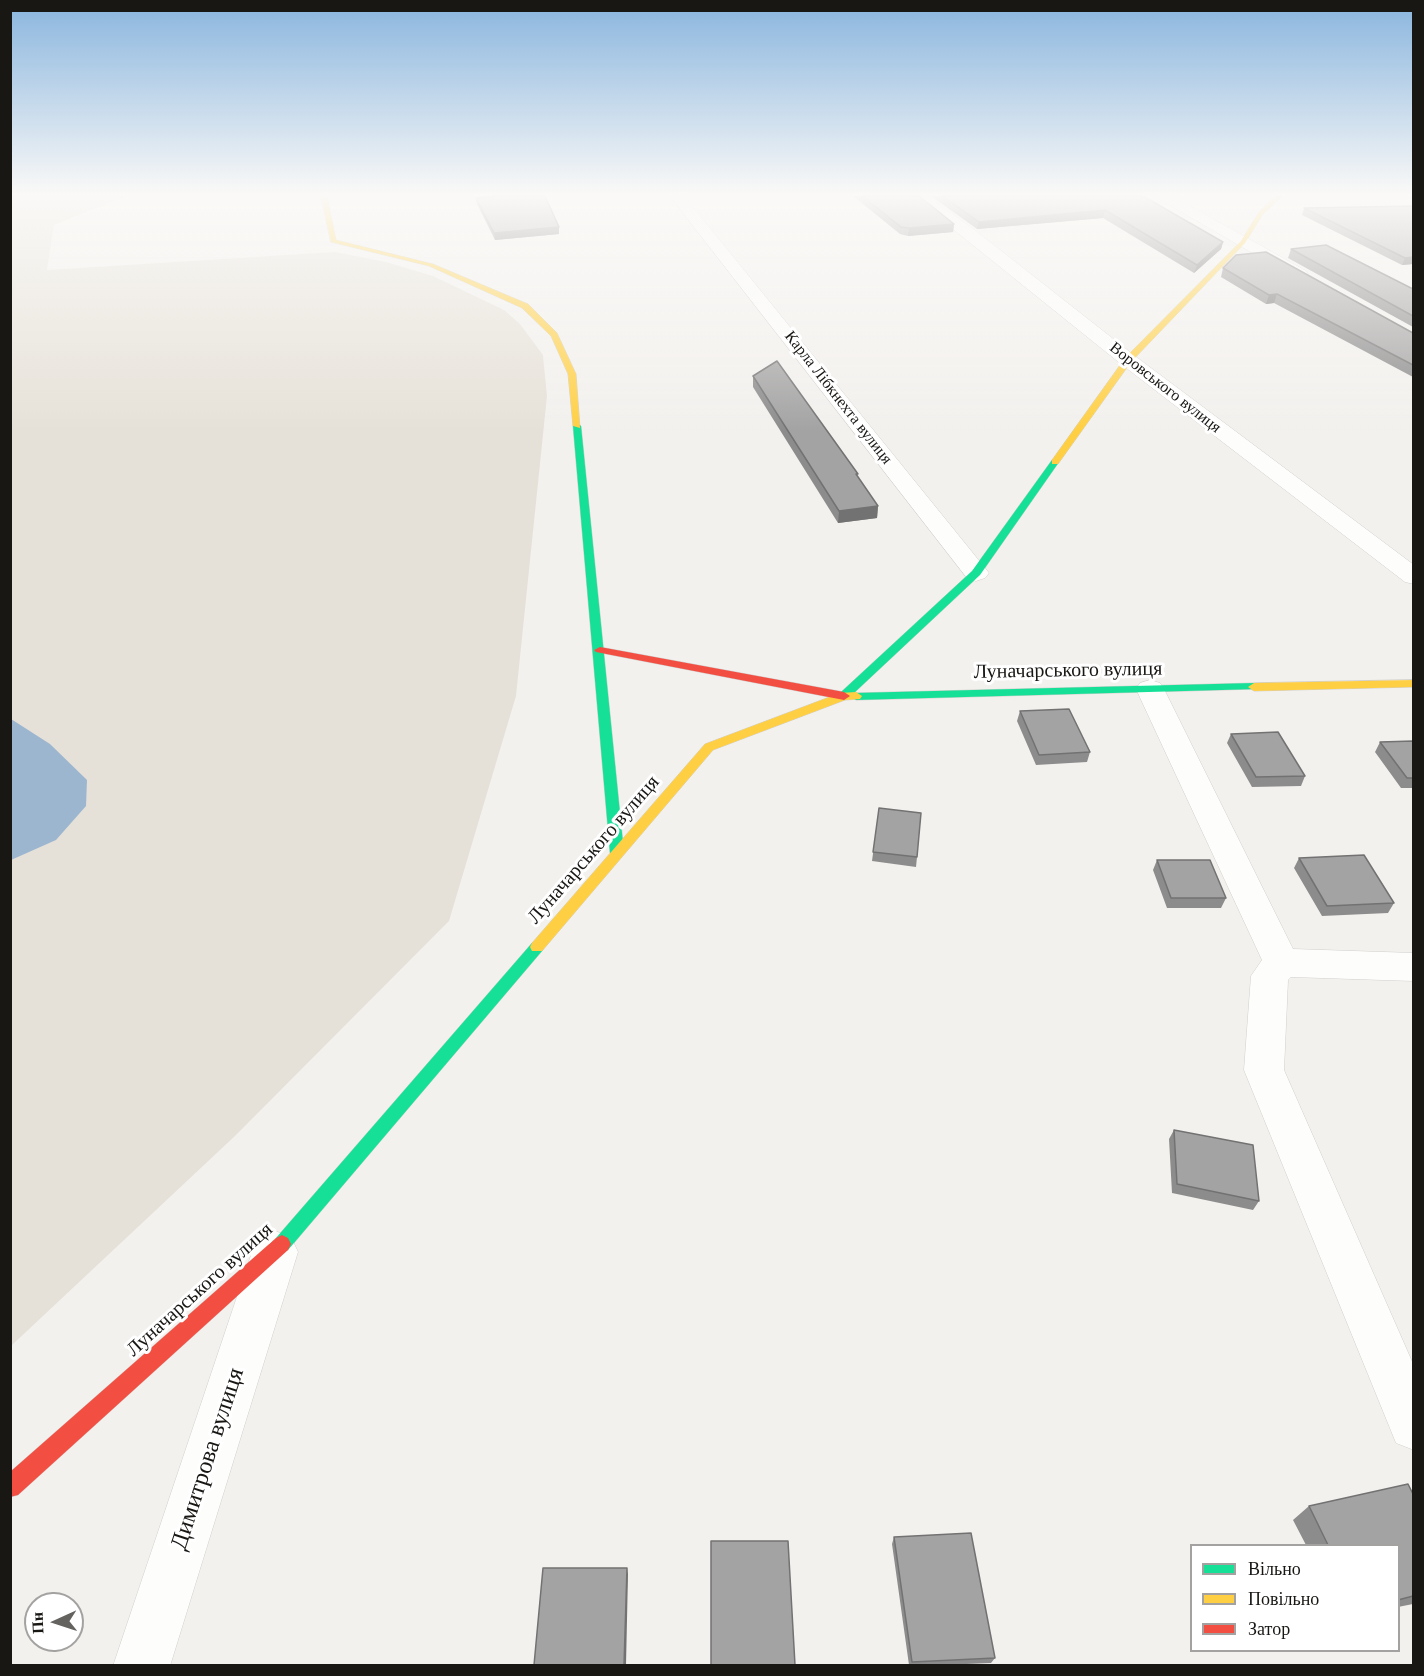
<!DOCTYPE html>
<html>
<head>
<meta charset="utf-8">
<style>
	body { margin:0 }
	#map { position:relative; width:1424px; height:1676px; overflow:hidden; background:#f3f1ee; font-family:Georgia,serif }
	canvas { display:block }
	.frame { position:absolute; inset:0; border:12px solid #181714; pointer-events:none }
	.legend { position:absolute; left:1190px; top:1544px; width:210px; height:108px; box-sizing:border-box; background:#fff; border:2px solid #a3a2a1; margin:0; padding:8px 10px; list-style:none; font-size:18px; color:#181714 }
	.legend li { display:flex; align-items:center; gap:12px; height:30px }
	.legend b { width:30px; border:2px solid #a3a2a1 }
	.north { position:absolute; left:24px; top:1592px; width:60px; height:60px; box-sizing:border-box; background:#fff; border:2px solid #a3a2a1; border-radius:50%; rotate:267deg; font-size:16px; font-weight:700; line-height:24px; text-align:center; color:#181714 }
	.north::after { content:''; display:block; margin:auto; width:21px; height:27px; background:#656360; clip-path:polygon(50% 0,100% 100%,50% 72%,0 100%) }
</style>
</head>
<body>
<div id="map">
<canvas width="1424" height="1676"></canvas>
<div class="frame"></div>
<ul class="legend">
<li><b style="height:8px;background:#16e098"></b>Вільно</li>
<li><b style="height:8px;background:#ffcf43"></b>Повільно</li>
<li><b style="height:8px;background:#f24e42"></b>Затор</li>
</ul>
<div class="north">Пн</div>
</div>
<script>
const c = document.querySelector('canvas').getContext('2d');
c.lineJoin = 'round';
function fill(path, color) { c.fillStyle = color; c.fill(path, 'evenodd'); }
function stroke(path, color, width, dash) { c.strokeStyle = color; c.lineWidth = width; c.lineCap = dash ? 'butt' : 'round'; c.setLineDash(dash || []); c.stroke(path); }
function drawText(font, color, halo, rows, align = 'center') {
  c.font = font + ' Georgia,serif'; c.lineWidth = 6; c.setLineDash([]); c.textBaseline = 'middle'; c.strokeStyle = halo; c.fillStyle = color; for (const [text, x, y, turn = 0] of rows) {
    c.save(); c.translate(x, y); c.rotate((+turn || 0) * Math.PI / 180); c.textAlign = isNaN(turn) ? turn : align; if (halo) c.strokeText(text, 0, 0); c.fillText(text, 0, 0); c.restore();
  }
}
fill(new Path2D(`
	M 11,196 L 127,196 L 54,225 L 47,270 L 335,252 L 386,262 L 433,276 L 504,310 L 520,324 L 543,355 L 547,396 L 516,696 L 449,921 L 235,1136 L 11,1346 Z`), '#e6e1d8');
fill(new Path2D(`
	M 11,719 L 50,744 L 87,780 L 86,806 L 56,840 L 11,860 Z`), '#9cb6d0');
const street = new Path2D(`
	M 670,196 L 684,196 L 985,568 L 989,573 L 985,578 L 976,581 L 967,578 Z
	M 912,196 L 928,196 L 976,231 L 1135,356 L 1414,565 L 1414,584 L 1405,582 L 1121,364 Z
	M 1154,196 L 1172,196 L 1306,271 L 1308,274 L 1300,279 L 1294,277 Z
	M 1150,680 L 1160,683 L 1164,689 L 1293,949 L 1414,953 L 1414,981 L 1291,977 L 1288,980 L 1284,1070 L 1414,1366 L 1414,1450 L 1396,1443 L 1244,1070 L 1251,976 L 1262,960 L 1136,689 L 1140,683 Z
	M 275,1231 L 291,1237 L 298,1252 L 170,1666 L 113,1666 L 252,1252 L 259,1237 Z`);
const fast = new Path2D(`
	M 577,423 L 581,426 L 624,853 L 617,858 L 610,853 L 573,426 Z
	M 1055,459 L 1059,462 L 980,575 L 854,693 L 1254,683 L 1260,687 L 1258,689 L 856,700 L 850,696 L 844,700 L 840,699 L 838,696 L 840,693 L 972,571 L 1052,460 Z
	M 537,941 L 542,943 L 544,947 L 542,951 L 288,1250 L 282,1253 L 276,1250 L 273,1244 L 276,1238 L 532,943 Z`);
const slow = new Path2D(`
	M 321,196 L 327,196 L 336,240 L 433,264 L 528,304 L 557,333 L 576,374 L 580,428 L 573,426 L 568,374 L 551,336 L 522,308 L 429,266 L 331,242 Z
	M 1276,196 L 1283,196 L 1263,214 L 1245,243 L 1131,362 L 1058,464 L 1052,464 L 1052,460 L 1125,358 L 1241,241 L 1259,212 Z
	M 1414,680 L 1414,687 L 1254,691 L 1248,687 L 1254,683 Z
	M 856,692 L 862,696 L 860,699 L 845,700 L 713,750 L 542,951 L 532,951 L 530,947 L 532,943 L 705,744 L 840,693 Z`);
const jam = new Path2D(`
	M 600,647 L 844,692 L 850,696 L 844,700 L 596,652 L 594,650 Z
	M 282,1235 L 288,1238 L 291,1244 L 288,1250 L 18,1495 L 10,1497 L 10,1472 L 276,1238 Z`);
stroke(street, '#d1cfcd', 1);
stroke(fast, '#d1cfcd', 1);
stroke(slow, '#d1cfcd', 1);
stroke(jam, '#d1cfcd', 1);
fill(street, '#fdfdfc');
fill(fast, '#16e098');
fill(slow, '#ffcf43');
fill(jam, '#f24e42');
fill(new Path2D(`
	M 853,196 L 919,196 L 954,224 L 953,232 L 908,236 L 900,234 Z
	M 931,196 L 1143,196 L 1223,242 L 1221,249 L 1194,273 L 1103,218 L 977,229 Z
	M 476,198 L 559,227 L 559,234 L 495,240 L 477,204 Z
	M 1413,206 L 1413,264 L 1402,265 L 1302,215 L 1304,208 Z
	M 1291,249 L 1413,289 L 1413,327 L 1288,258 Z
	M 1223,268 L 1413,333 L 1413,377 L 1274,303 L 1266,304 L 1221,277 Z
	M 753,376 L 858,477 L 878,506 L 877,518 L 838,523 L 753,387 Z
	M 1020,711 L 1090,752 L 1087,762 L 1036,765 L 1017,721 Z
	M 1231,734 L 1305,776 L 1301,786 L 1252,787 L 1227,743 Z
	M 1413,741 L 1413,788 L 1401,788 L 1375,752 L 1380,742 Z
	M 879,808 L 917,857 L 916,867 L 872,861 Z
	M 1299,858 L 1394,903 L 1388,913 L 1322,916 L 1294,868 Z
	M 1157,860 L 1226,898 L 1221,908 L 1167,908 L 1153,870 Z
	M 1174,1130 L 1259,1201 L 1253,1210 L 1172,1193 L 1169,1139 Z
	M 1413,1494 L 1413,1604 L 1398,1607 L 1398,1545 L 1306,1545 L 1293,1520 L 1309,1506 Z
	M 894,1537 L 995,1658 L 991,1663 L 942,1665 L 909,1665 L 892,1544 Z`), '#8d8c8c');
fill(new Path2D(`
	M 1105,210 L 1103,218 L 977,229 L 979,222 Z
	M 954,224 L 953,232 L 908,236 L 909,228 Z
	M 559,227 L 559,234 L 495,240 L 494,233 Z
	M 1223,242 L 1221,249 L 1194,273 L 1197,265 Z
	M 1413,257 L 1413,264 L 1402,265 L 1405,258 Z
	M 1277,294 L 1274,303 L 1266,304 L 1269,295 Z
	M 878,506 L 877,518 L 838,523 L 839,511 Z
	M 627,1568 L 628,1574 L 626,1665 L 624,1665 Z`), '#737272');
const building = new Path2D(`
	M 494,196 L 545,196 L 559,227 L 494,233 L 476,198 Z
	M 862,196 L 919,196 L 954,224 L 909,228 L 901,227 Z
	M 942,196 L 1143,196 L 1223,242 L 1197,265 L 1105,210 L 979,222 Z
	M 1413,206 L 1413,257 L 1405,258 L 1304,208 Z
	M 1326,245 L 1413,289 L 1413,316 L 1291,249 Z
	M 1266,252 L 1413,333 L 1413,365 L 1277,294 L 1269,295 L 1223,268 L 1236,255 Z
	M 777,361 L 858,474 L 856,474 L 878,506 L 839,511 L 753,376 Z
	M 1069,709 L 1090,752 L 1039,755 L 1020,711 Z
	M 1278,732 L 1305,776 L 1256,777 L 1231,734 Z
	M 1413,741 L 1413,778 L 1407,778 L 1380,742 Z
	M 879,808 L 921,813 L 917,857 L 873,852 Z
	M 1364,855 L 1394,903 L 1327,906 L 1299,858 Z
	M 1157,860 L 1210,860 L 1226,898 L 1171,898 Z
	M 1174,1130 L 1253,1145 L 1259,1201 L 1177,1184 Z
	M 1408,1484 L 1413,1494 L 1413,1596 L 1398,1600 L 1398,1545 L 1328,1545 L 1309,1506 Z
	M 971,1533 L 995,1658 L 912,1662 L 894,1537 Z
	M 711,1541 L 788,1541 L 795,1665 L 711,1665 Z
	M 543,1568 L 627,1568 L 624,1665 L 534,1665 Z`);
fill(building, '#a4a3a3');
stroke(building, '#737272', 1.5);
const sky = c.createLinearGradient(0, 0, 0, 431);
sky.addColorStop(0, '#89b5de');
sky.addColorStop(0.45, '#faf9f7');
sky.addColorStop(1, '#faf9f700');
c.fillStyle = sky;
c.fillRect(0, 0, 1424, 431);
drawText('16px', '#181714', '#fff', [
	["Воровського вулиця",1165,388,38],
	["Карла Лібкнехта вулиця",838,398,52]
]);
drawText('20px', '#181714', '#fff', [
	["Луначарського вулиця",1068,671,-1],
	["Луначарського вулиця",594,850,-49],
	["Луначарського вулиця",200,1290,-42]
]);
drawText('24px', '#181714', '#fff', [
	["Димитрова вулиця",208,1459,-72]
]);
</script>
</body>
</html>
